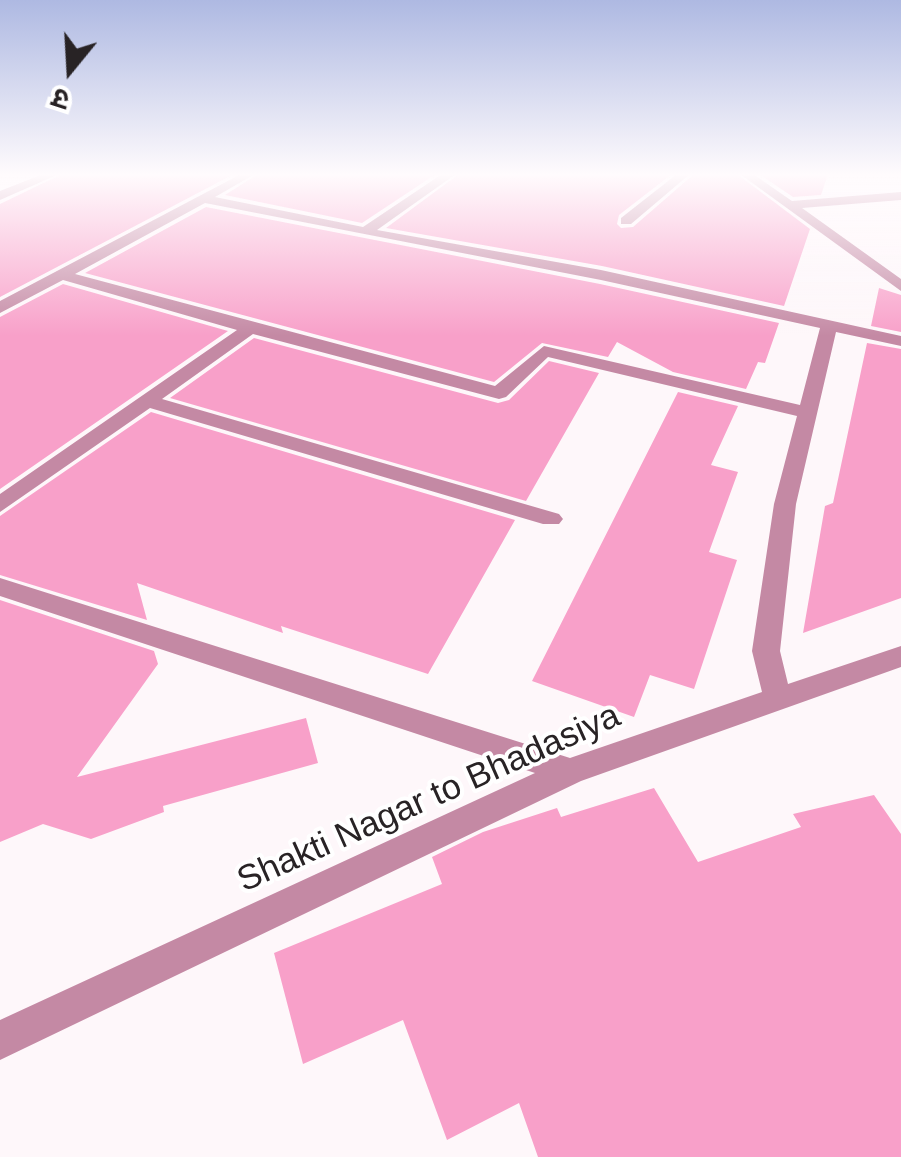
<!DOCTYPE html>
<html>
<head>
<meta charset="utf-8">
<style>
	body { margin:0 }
	#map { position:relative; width:901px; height:1157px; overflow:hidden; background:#fef7fa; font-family:Helvetica,"Noto Sans Devanagari",sans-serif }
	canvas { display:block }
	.north { position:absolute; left:20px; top:20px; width:100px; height:100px; -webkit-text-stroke:8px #fff; paint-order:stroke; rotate:198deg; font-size:28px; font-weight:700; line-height:40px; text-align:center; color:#282325 }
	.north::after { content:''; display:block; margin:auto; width:35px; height:45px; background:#282325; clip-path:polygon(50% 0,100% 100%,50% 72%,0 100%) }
</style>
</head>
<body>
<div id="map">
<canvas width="901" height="1157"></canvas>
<div class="north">उ</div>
</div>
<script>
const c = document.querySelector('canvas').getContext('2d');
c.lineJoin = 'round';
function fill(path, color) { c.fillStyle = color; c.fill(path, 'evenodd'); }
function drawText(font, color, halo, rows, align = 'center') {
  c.font = font + ' Helvetica,sans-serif'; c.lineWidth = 8; c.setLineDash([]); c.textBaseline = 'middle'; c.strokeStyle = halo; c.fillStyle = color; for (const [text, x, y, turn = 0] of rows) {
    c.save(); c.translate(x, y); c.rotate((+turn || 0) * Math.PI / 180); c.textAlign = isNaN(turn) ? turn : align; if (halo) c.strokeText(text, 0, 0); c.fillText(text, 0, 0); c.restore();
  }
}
fill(new Path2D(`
	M 62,174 L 234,174 L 0,297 L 0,204 Z
	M 258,174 L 436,174 L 362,223 L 225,195 Z
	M 459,174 L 672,174 L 619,215 L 617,224 L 621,228 L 633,227 L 694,174 L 737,174 L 810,229 L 784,306 L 602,266 L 386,228 Z
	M 759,174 L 828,174 L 821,195 L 793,197 Z
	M 206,207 L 600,284 L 779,323 L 765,363 L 758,362 L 746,389 L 673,372 L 617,342 L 608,357 L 542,343 L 494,382 L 85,273 Z
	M 63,284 L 228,331 L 0,489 L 0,317 Z
	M 879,288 L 901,295 L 901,332 L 871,326 Z
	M 254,338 L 498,403 L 509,400 L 549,361 L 599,373 L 526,501 L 170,398 Z
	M 867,343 L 901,349 L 901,598 L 803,633 L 825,506 L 833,503 Z
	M 678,392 L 738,406 L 711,465 L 738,472 L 709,552 L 737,560 L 694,689 L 650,675 L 634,717 L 532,681 Z
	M 151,412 L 515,520 L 428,674 L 281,626 L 283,633 L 137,583 L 147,620 L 0,575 L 0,516 Z
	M 0,600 L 154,651 L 158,664 L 77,777 L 306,718 L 318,763 L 163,806 L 164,812 L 91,839 L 43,824 L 0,842 Z
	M 654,788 L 698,862 L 801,827 L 793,814 L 874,795 L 901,834 L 901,1157 L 538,1157 L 519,1103 L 447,1140 L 403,1020 L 303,1064 L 274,953 L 442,884 L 432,857 L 483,832 L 557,808 L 561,817 Z`), '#f8a0c9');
fill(new Path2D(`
	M 43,174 L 59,174 L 0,200 L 0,191 Z
	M 241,174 L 255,174 L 215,197 L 363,227 L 442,174 L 456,174 L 377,230 L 601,270 L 901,336 L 901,346 L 836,332 L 796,504 L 780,651 L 788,684 L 901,646 L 901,667 L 581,781 L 0,1060 L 0,1020 L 535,773 L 0,596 L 0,578 L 570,758 L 762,692 L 752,651 L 774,504 L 797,416 L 548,357 L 506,397 L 499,399 L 253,334 L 162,399 L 559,514 L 563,519 L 559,524 L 543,524 L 150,408 L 0,512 L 0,494 L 237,330 L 63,280 L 0,313 L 0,301 ZM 205,203 L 601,280 L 820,328 L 800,405 L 544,346 L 495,386 L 75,274 Z
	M 677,174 L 690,174 L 631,224 L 621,224 L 621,218 Z
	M 740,174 L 753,174 L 792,201 L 901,192 L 901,200 L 802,208 L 901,279 L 901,291 Z`), '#c489a4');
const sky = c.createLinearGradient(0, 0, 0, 336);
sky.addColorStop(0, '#aeb9e2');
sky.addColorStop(0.52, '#fffbfd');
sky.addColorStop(1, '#fffbfd00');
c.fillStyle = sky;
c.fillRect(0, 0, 901, 336);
drawText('35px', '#282325', '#fff', [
	["Shakti Nagar to Bhadasiya",429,799,-24]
]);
</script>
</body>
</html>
